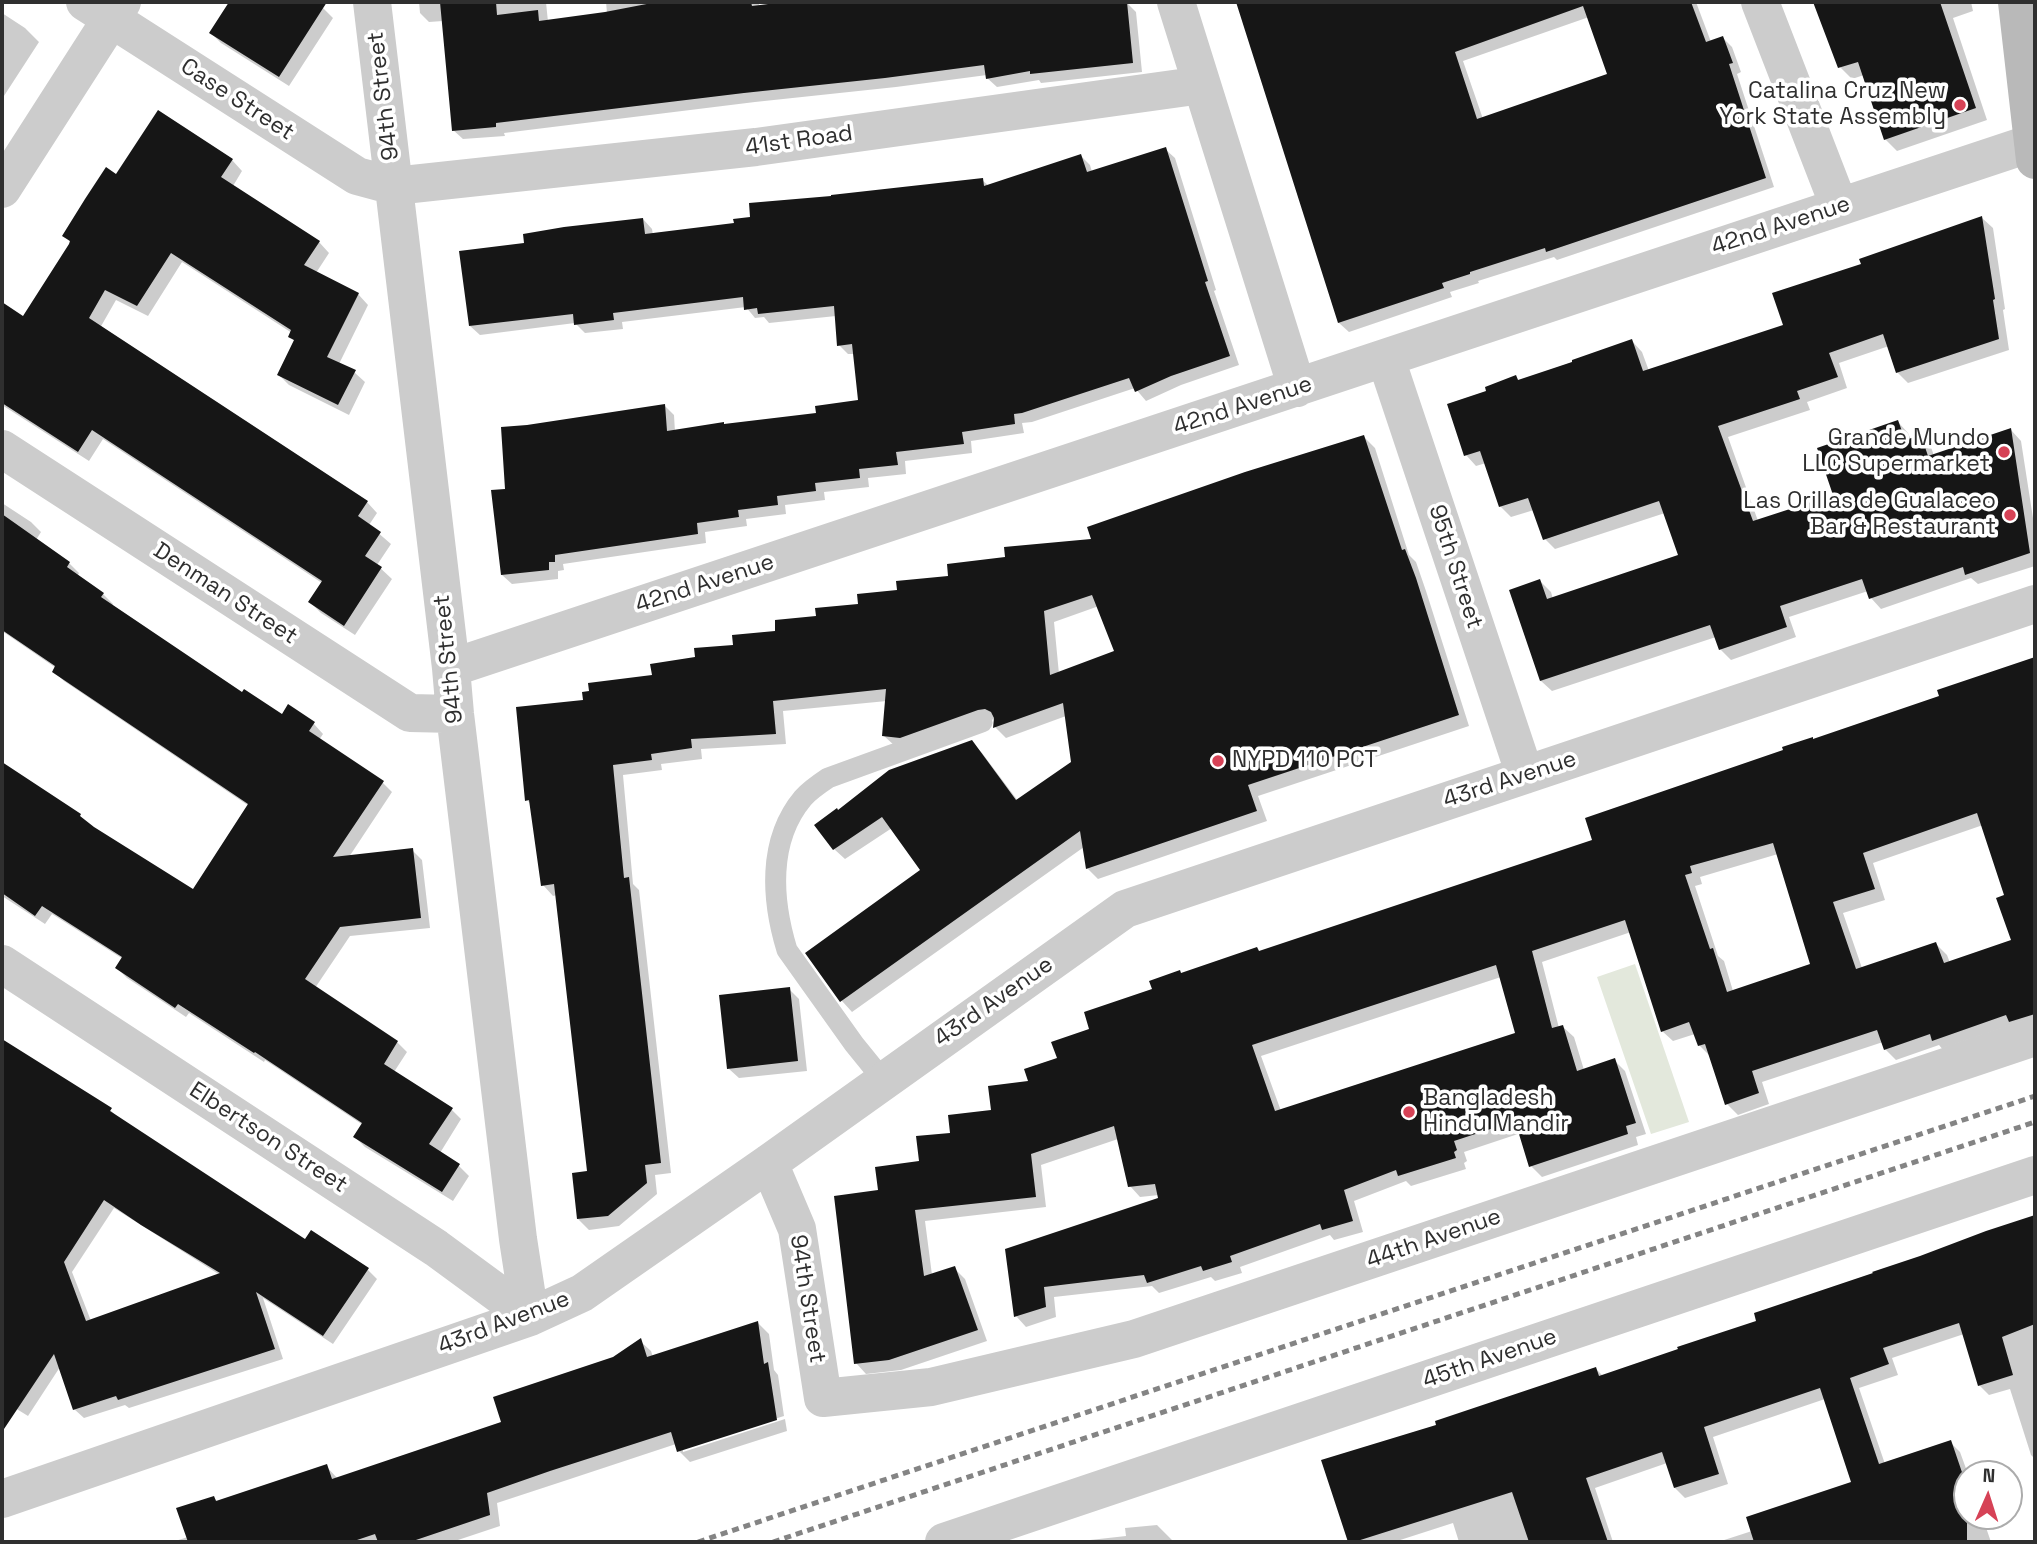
<!DOCTYPE html>
<html>
<head>
<meta charset="utf-8">
<style>
	body { margin:0 }
	#map { position:relative; width:2037px; height:1544px; overflow:hidden; background:#fff; font-family:"Space Grotesk",sans-serif }
	canvas { display:block }
	.frame { position:absolute; inset:0; border:4px solid #2f2f2f; pointer-events:none }
	.north { position:absolute; left:1953px; top:1460px; width:70px; height:70px; box-sizing:border-box; background:#fff; border:2px solid #acacac; border-radius:50%; rotate:3deg; font-size:19px; font-weight:700; line-height:28px; text-align:center; color:#2f2f2f }
	.north::after { content:''; display:block; margin:auto; width:24px; height:32px; background:#d64256; clip-path:polygon(50% 0,100% 100%,50% 72%,0 100%) }
</style>
</head>
<body>
<div id="map">
<canvas width="2037" height="1544"></canvas>
<div class="frame"></div>
<div class="north">N</div>
</div>
<script>
const c = document.querySelector('canvas').getContext('2d');
c.lineJoin = 'round';
function fill(path, color) { c.fillStyle = color; c.fill(path, 'evenodd'); }
function stroke(path, color, width, dash) { c.strokeStyle = color; c.lineWidth = width; c.lineCap = dash ? 'butt' : 'round'; c.setLineDash(dash || []); c.stroke(path); }
function drawText(font, color, halo, rows, align = 'center') {
  c.font = font + ' "Space Grotesk",sans-serif'; c.lineWidth = 7; c.setLineDash([]); c.textBaseline = 'middle'; c.strokeStyle = halo; c.fillStyle = color; for (const [text, x, y, turn = 0] of rows) {
    c.save(); c.translate(x, y); c.rotate((+turn || 0) * Math.PI / 180); c.textAlign = isNaN(turn) ? turn : align; if (halo) c.strokeText(text, 0, 0); c.fillText(text, 0, 0); c.restore();
  }
}
fill(new Path2D(`
	M 1635,964 L 1689,1122 L 1651,1134 L 1597,977 Z`), '#e3e8dc');
fill(new Path2D(`
	M 230,2 L 313,2 L 323,8 L 333,18 L 289,86 L 221,43 L 211,33 Z
	M 419,2 L 546,2 L 548,22 L 607,13 L 606,2 L 759,2 L 759,6 L 798,2 L 1126,2 L 1136,12 L 1142,72 L 1041,83 L 1039,80 L 997,87 L 987,78 L 987,75 L 896,87 L 755,102 L 504,133 L 505,136 L 463,139 L 453,130 L 443,21 L 429,22 L 420,13 Z
	M 1238,2 L 1696,2 L 1711,42 L 1723,38 L 1732,47 L 1741,72 L 1737,74 L 1774,187 L 1557,260 L 1554,257 L 1478,281 L 1479,283 L 1450,292 L 1452,297 L 1349,332 L 1339,323 ZM 1589,17 L 1609,75 L 1483,119 L 1463,61 Z
	M 1816,2 L 1971,2 L 1973,11 L 1953,18 L 1987,120 L 1897,151 L 1885,139 L 1864,75 L 1852,79 L 1840,67 Z
	M 2,13 L 25,28 L 39,42 L 2,99 Z
	M 1165,149 L 1175,158 L 1216,290 L 1214,291 L 1239,365 L 1181,385 L 1146,401 L 1135,388 L 1032,422 L 1022,423 L 1024,433 L 971,441 L 972,453 L 905,461 L 906,474 L 868,478 L 869,487 L 824,492 L 825,500 L 785,505 L 786,514 L 746,519 L 747,526 L 705,532 L 706,543 L 563,564 L 564,570 L 558,571 L 558,579 L 512,584 L 502,575 L 507,490 L 528,427 L 664,405 L 674,415 L 675,432 L 818,415 L 860,402 L 855,354 L 848,354 L 839,345 L 836,316 L 769,323 L 764,317 L 755,318 L 746,307 L 622,322 L 623,329 L 585,333 L 575,323 L 480,335 L 470,326 L 526,244 L 643,219 L 652,229 L 653,235 L 736,225 L 982,180 L 989,186 L 1081,156 L 1090,165 L 1092,172 Z
	M 232,160 L 242,171 L 233,186 L 319,242 L 329,253 L 316,273 L 358,294 L 368,305 L 339,364 L 354,372 L 365,382 L 349,415 L 289,385 L 279,375 L 296,342 L 290,336 L 292,333 L 182,262 L 148,316 L 116,300 L 100,328 L 367,502 L 377,513 L 369,525 L 391,544 L 377,565 L 392,579 L 355,635 L 321,613 L 310,602 L 322,583 L 103,439 L 89,461 L 2,405 L 2,304 L 24,318 L 71,243 L 64,235 L 117,177 Z
	M 1982,218 L 1993,228 L 2005,309 L 2003,310 L 2009,350 L 1908,383 L 1897,372 L 1889,346 L 1839,363 L 1847,388 L 1807,402 L 1810,410 L 1728,437 L 1758,521 L 1835,496 L 1898,422 L 1908,433 L 1911,440 L 1921,437 L 1931,447 L 1934,456 L 2011,430 L 2021,441 L 2035,531 L 2035,566 L 1978,584 L 1971,578 L 1881,609 L 1871,598 L 1868,591 L 1789,617 L 1796,637 L 1731,660 L 1720,649 L 1716,637 L 1552,691 L 1541,681 L 1540,581 L 1551,592 L 1553,599 L 1680,556 L 1665,513 L 1555,549 L 1545,539 L 1534,510 L 1511,517 L 1500,506 L 1486,463 L 1476,466 L 1466,455 L 1488,392 L 1516,377 L 1519,381 L 1632,341 L 1642,352 L 1649,371 L 1785,326 L 1863,265 Z
	M 1364,437 L 1375,448 L 1409,555 L 1416,562 L 1426,591 L 1469,726 L 1258,796 L 1267,821 L 1098,879 L 1087,868 L 1084,847 L 852,1012 L 842,1001 L 807,953 L 922,871 L 892,828 L 845,859 L 834,849 L 971,742 L 982,753 L 1018,801 L 1073,762 L 1066,716 L 1006,738 L 995,727 L 996,719 L 989,720 L 895,746 L 884,736 L 887,701 L 783,711 L 786,744 L 701,749 L 702,759 L 661,764 L 662,770 L 623,775 L 633,884 L 639,890 L 671,1173 L 655,1175 L 657,1194 L 619,1226 L 589,1230 L 578,1219 L 589,1173 L 557,895 L 553,896 L 543,885 L 532,805 L 527,800 L 585,702 L 697,659 L 899,592 L 950,578 L 1007,558 L 1094,540 ZM 1099,606 L 1116,652 L 1059,674 L 1054,622 Z
	M 2,503 L 31,522 L 41,532 L 36,540 L 69,563 L 79,573 L 77,577 L 103,594 L 113,604 L 112,606 L 243,694 L 282,716 L 314,724 L 323,734 L 319,740 L 382,782 L 392,792 L 349,857 L 412,850 L 422,860 L 430,928 L 350,936 L 315,988 L 397,1042 L 407,1052 L 394,1072 L 451,1109 L 461,1119 L 440,1153 L 459,1166 L 469,1176 L 453,1201 L 365,1147 L 355,1137 L 363,1125 L 265,1060 L 264,1062 L 189,1013 L 186,1017 L 127,978 L 117,968 L 123,959 L 52,914 L 45,924 L 2,896 L 2,764 L 80,816 L 88,824 L 194,891 L 249,806 L 64,681 L 54,671 L 56,668 L 2,631 Z
	M 2035,659 L 2035,1028 L 1944,1051 L 1939,1045 L 1896,1060 L 1885,1049 L 1883,1042 L 1762,1082 L 1769,1104 L 1738,1115 L 1727,1104 L 1711,1057 L 1699,1045 L 1695,1034 L 1673,1041 L 1662,1031 L 1631,932 L 1542,962 L 1559,1028 L 1563,1027 L 1574,1037 L 1584,1070 L 1614,1060 L 1625,1071 L 1646,1134 L 1636,1137 L 1638,1145 L 1542,1177 L 1531,1166 L 1521,1133 L 1464,1152 L 1467,1161 L 1464,1163 L 1466,1169 L 1411,1186 L 1406,1181 L 1354,1201 L 1363,1232 L 1334,1240 L 1330,1235 L 1240,1267 L 1242,1273 L 1215,1281 L 1211,1277 L 1159,1293 L 1152,1286 L 1054,1297 L 1056,1317 L 1026,1327 L 1016,1316 L 1007,1250 L 1160,1199 L 1159,1195 L 1140,1197 L 1130,1186 L 1118,1139 L 1041,1165 L 1046,1207 L 925,1221 L 932,1275 L 954,1268 L 965,1279 L 987,1341 L 901,1370 L 866,1374 L 856,1363 L 880,1191 L 921,1163 L 952,1134 L 993,1112 L 1030,1082 L 1091,1030 L 1155,990 L 1182,974 L 1260,952 L 1594,841 L 1814,740 L 1942,697 L 1940,691 ZM 1983,825 L 2006,897 L 2013,941 L 1950,963 L 1947,955 L 1936,944 L 1862,968 L 1843,913 L 1885,900 L 1873,863 ZM 1778,854 L 1812,965 L 1733,991 L 1724,961 L 1718,956 L 1695,886 L 1702,884 L 1700,877 ZM 1501,977 L 1517,1034 L 1281,1111 L 1261,1056 Z
	M 789,989 L 799,999 L 807,1071 L 739,1078 L 729,1069 Z
	M 2,1041 L 110,1110 L 120,1119 L 305,1241 L 368,1270 L 377,1279 L 333,1344 L 263,1298 L 283,1359 L 129,1408 L 125,1405 L 84,1418 L 74,1409 L 60,1367 L 28,1416 L 2,1400 ZM 114,1208 L 220,1275 L 91,1321 L 72,1272 Z
	M 2035,1216 L 2035,1459 L 2031,1455 L 2010,1389 L 1989,1395 L 1979,1385 L 1964,1334 L 1892,1358 L 1898,1375 L 1859,1388 L 1885,1464 L 1950,1442 L 1960,1452 L 1968,1474 L 1967,1516 L 1982,1516 L 1991,1542 L 1718,1542 L 1752,1531 L 1854,1483 L 1825,1399 L 1713,1437 L 1728,1484 L 1685,1498 L 1675,1488 L 1667,1463 L 1595,1488 L 1613,1542 L 1459,1542 L 1453,1523 L 1394,1542 L 1349,1542 L 1323,1461 L 1439,1426 L 1596,1369 L 1603,1376 L 1759,1322 L 1875,1275 Z
	M 758,1323 L 769,1334 L 774,1370 L 778,1375 L 784,1416 L 683,1448 L 683,1452 L 785,1419 L 787,1431 L 690,1462 L 679,1451 L 676,1444 L 561,1482 L 497,1503 L 500,1526 L 452,1542 L 172,1542 L 188,1537 L 214,1498 L 218,1502 L 326,1466 L 338,1479 L 503,1424 L 614,1359 L 640,1341 L 651,1351 L 653,1357 Z
	M 1157,1525 L 1172,1540 L 1173,1542 L 1072,1542 L 1126,1536 L 1125,1528 Z`), '#0003');
fill(new Path2D(`
	M 229,2 L 327,2 L 279,77 L 209,33 Z
	M 440,2 L 496,2 L 497,15 L 538,10 L 539,21 L 605,12 L 657,2 L 751,2 L 752,6 L 784,2 L 1127,2 L 1133,63 L 1030,74 L 1030,71 L 986,79 L 984,65 L 885,78 L 744,93 L 496,123 L 496,127 L 452,131 Z
	M 1236,2 L 1691,2 L 1706,42 L 1723,36 L 1733,63 L 1729,64 L 1766,178 L 1546,252 L 1545,248 L 1470,272 L 1470,274 L 1442,283 L 1444,288 L 1338,323 ZM 1583,6 L 1607,74 L 1477,119 L 1455,52 Z
	M 1813,2 L 1940,2 L 1976,108 L 1884,140 L 1858,62 L 1838,68 Z
	M 158,110 L 233,159 L 221,177 L 320,241 L 304,265 L 359,293 L 327,357 L 356,370 L 338,405 L 277,375 L 294,340 L 288,337 L 291,330 L 171,253 L 137,306 L 105,290 L 89,318 L 368,501 L 358,516 L 381,532 L 365,556 L 382,567 L 344,626 L 308,602 L 322,581 L 92,430 L 78,452 L 2,403 L 2,302 L 23,316 L 69,244 L 70,241 L 62,236 L 85,199 L 106,167 L 116,174 Z
	M 1166,147 L 1208,281 L 1205,282 L 1230,356 L 1171,376 L 1135,392 L 1129,378 L 1022,413 L 1014,414 L 1015,424 L 962,432 L 964,444 L 896,452 L 898,465 L 859,469 L 860,478 L 815,483 L 816,491 L 777,496 L 778,505 L 738,510 L 739,517 L 697,523 L 698,534 L 555,555 L 555,562 L 549,562 L 549,570 L 501,575 L 491,490 L 505,489 L 501,427 L 527,425 L 665,404 L 667,431 L 724,422 L 724,424 L 816,413 L 815,406 L 858,400 L 852,344 L 837,346 L 834,306 L 758,314 L 757,308 L 744,310 L 743,297 L 613,313 L 614,320 L 574,325 L 573,314 L 469,326 L 459,251 L 524,243 L 523,234 L 564,227 L 643,218 L 645,234 L 734,223 L 733,219 L 750,217 L 749,203 L 831,196 L 831,195 L 983,178 L 984,186 L 1081,154 L 1087,172 Z
	M 1982,216 L 1995,299 L 1993,300 L 1999,339 L 1896,373 L 1883,334 L 1829,353 L 1838,377 L 1797,391 L 1800,399 L 1718,426 L 1753,521 L 1833,495 L 1817,448 L 1898,420 L 1905,440 L 1921,435 L 1928,456 L 2011,428 L 2030,553 L 1965,575 L 1963,567 L 1869,599 L 1862,579 L 1780,606 L 1787,627 L 1719,650 L 1710,625 L 1540,681 L 1509,590 L 1540,579 L 1547,599 L 1678,555 L 1659,501 L 1543,540 L 1528,498 L 1499,507 L 1480,451 L 1464,456 L 1447,404 L 1486,391 L 1485,387 L 1516,375 L 1518,380 L 1572,362 L 1572,360 L 1632,339 L 1643,371 L 1783,325 L 1772,293 L 1861,264 L 1859,259 Z
	M 1364,435 L 1402,550 L 1405,549 L 1416,578 L 1459,715 L 1248,785 L 1257,811 L 1086,869 L 1080,831 L 840,1002 L 805,953 L 920,870 L 882,817 L 833,850 L 814,825 L 837,808 L 838,810 L 889,770 L 972,740 L 1016,800 L 1071,762 L 1063,703 L 993,728 L 994,718 L 991,712 L 985,709 L 978,710 L 900,738 L 882,736 L 886,689 L 773,701 L 776,734 L 691,739 L 692,748 L 651,754 L 652,760 L 613,765 L 624,878 L 629,877 L 661,1163 L 645,1165 L 647,1183 L 608,1216 L 577,1219 L 572,1173 L 587,1171 L 554,884 L 541,886 L 529,800 L 525,801 L 516,707 L 583,700 L 582,692 L 589,691 L 588,683 L 652,675 L 650,664 L 695,657 L 694,648 L 733,645 L 732,635 L 775,631 L 775,620 L 816,616 L 815,608 L 858,604 L 857,594 L 897,590 L 896,581 L 948,576 L 947,564 L 1005,557 L 1004,547 L 1091,539 L 1087,527 L 1245,472 ZM 1092,595 L 1114,651 L 1050,675 L 1044,611 Z
	M 2,514 L 70,562 L 67,567 L 104,593 L 101,597 L 242,692 L 244,689 L 282,714 L 288,704 L 315,722 L 309,731 L 384,781 L 333,857 L 413,848 L 421,918 L 340,927 L 305,979 L 398,1041 L 384,1064 L 453,1108 L 429,1144 L 460,1164 L 442,1192 L 353,1137 L 362,1123 L 255,1052 L 254,1053 L 178,1004 L 175,1008 L 115,968 L 122,957 L 42,906 L 35,916 L 2,893 L 2,762 L 81,814 L 80,816 L 94,827 L 193,889 L 248,804 L 52,672 L 55,666 L 2,630 Z
	M 2035,657 L 2035,1014 L 2009,1022 L 2006,1015 L 1932,1041 L 1930,1034 L 1884,1050 L 1877,1030 L 1752,1071 L 1759,1093 L 1725,1105 L 1705,1044 L 1698,1046 L 1689,1022 L 1661,1032 L 1625,920 L 1532,951 L 1552,1028 L 1563,1025 L 1577,1071 L 1615,1058 L 1636,1123 L 1626,1126 L 1628,1134 L 1529,1167 L 1515,1121 L 1454,1141 L 1457,1150 L 1454,1152 L 1456,1158 L 1398,1176 L 1396,1170 L 1344,1190 L 1353,1221 L 1322,1230 L 1320,1224 L 1230,1256 L 1232,1262 L 1203,1271 L 1201,1266 L 1147,1283 L 1144,1275 L 1044,1287 L 1046,1307 L 1014,1317 L 1005,1249 L 1158,1198 L 1155,1184 L 1128,1187 L 1114,1126 L 1031,1154 L 1036,1197 L 915,1210 L 924,1276 L 955,1266 L 978,1330 L 889,1360 L 854,1364 L 834,1196 L 878,1190 L 875,1167 L 919,1161 L 916,1136 L 950,1133 L 948,1115 L 991,1110 L 988,1086 L 1028,1081 L 1024,1069 L 1057,1058 L 1051,1042 L 1089,1029 L 1084,1012 L 1152,989 L 1149,981 L 1180,970 L 1181,973 L 1257,947 L 1259,951 L 1592,840 L 1585,818 L 1783,750 L 1782,747 L 1813,737 L 1813,739 L 1939,696 L 1937,690 ZM 1977,813 L 2004,895 L 1996,898 L 2011,940 L 1944,963 L 1936,942 L 1856,969 L 1833,902 L 1875,889 L 1863,853 ZM 1773,843 L 1810,964 L 1727,992 L 1713,948 L 1710,949 L 1685,875 L 1692,873 L 1690,866 ZM 1496,965 L 1515,1033 L 1275,1111 L 1252,1045 Z
	M 790,987 L 798,1061 L 727,1069 L 719,995 Z
	M 2,1039 L 112,1108 L 110,1111 L 305,1239 L 311,1230 L 369,1268 L 323,1336 L 256,1292 L 275,1349 L 118,1400 L 116,1396 L 73,1410 L 54,1354 L 2,1432 ZM 104,1200 L 141,1225 L 220,1273 L 86,1321 L 64,1262 Z
	M 2035,1215 L 2035,1324 L 2002,1337 L 2013,1375 L 1978,1386 L 1959,1323 L 1883,1348 L 1889,1364 L 1850,1378 L 1879,1464 L 1951,1440 L 1967,1487 L 1967,1542 L 1754,1542 L 1746,1517 L 1851,1482 L 1820,1388 L 1704,1427 L 1719,1474 L 1674,1488 L 1662,1452 L 1586,1478 L 1608,1542 L 1529,1542 L 1512,1492 L 1354,1542 L 1348,1542 L 1321,1460 L 1436,1425 L 1435,1421 L 1596,1367 L 1599,1376 L 1678,1349 L 1677,1347 L 1756,1321 L 1754,1313 L 1873,1273 L 1872,1272 L 1920,1256 L 1986,1231 Z
	M 758,1321 L 764,1364 L 768,1362 L 777,1420 L 677,1452 L 671,1432 L 550,1471 L 487,1493 L 490,1515 L 410,1542 L 378,1542 L 375,1534 L 351,1542 L 188,1542 L 176,1508 L 214,1496 L 216,1501 L 327,1464 L 332,1479 L 501,1422 L 493,1397 L 613,1357 L 641,1338 L 647,1357 Z`), '#161616');
stroke(new Path2D(`
	M 884,1081 L 854,1044 L 787,950 C 772,901 767,841 803,798 C 810,790 819,784 828,778 L 982,722`), '#ccc', 21);
stroke(new Path2D(`
	M 85,2 L 357,176 L 394,186 L 756,147 L 1202,85
	M 372,2 L 451,668 L 455,714 L 518,1239 L 530,1317
	M 1176,2 L 1297,388
	M 1760,2 L 1839,206
	M 2,189 L 122,2
	M 1386,359 L 1525,775
	M 2,449 L 410,713 L 455,714
	M 451,668 L 2035,142
	M 2,964 L 436,1248 L 530,1317
	M 769,1163 L 797,1229 L 823,1398 L 931,1387 L 1134,1339 L 2035,1037
	M 2,1499 L 530,1317 L 582,1293 L 769,1163 L 1125,909 L 2035,604
	M 944,1542 L 2035,1175`), '#ccc', 38);
stroke(new Path2D(`
	M 2017,2 L 2035,160`), '#b9b9b9', 38);
stroke(new Path2D(`
	M 698,1542 L 2035,1096
	M 773,1542 L 2035,1122`), '#848484', 5, [7, 5]);
for (const [x, y, r, color] of [
	[1960,105,7,"#d64256"],
	[2004,452,7,"#d64256"],
	[2010,515,7,"#d64256"],
	[1218,761,7,"#d64256"],
	[1409,1112,7,"#d64256"]
]) { const dot = new Path2D(); dot.arc(x, y, r, 0, 2 * Math.PI); c.fillStyle = color; c.fill(dot); stroke(dot, '#fff', 2.5); }
drawText('23px', '#2f2f2f', '#fff', [
	["Catalina Cruz New",1946,92],
	["York State Assembly",1946,118],
	["Grande Mundo",1990,439],
	["LLC Supermarket",1990,465],
	["Las Orillas de Gualaceo",1996,502],
	["Bar & Restaurant",1996,528],
	["NYPD 110 PCT",1232,761,"left"],
	["Bangladesh",1423,1099,"left"],
	["Hindu Mandir",1423,1125,"left"]
], 'right');
drawText('23px', '#2f2f2f', '#fff', [
	["94th Street",384,96,-97],
	["Case Street",237,100,33],
	["41st Road",799,141,-8],
	["42nd Avenue",1781,226,-18],
	["42nd Avenue",1243,406,-18],
	["95th Street",1455,567,72],
	["42nd Avenue",705,584,-18],
	["Denman Street",225,594,33],
	["94th Street",449,659,-96],
	["43rd Avenue",1510,780,-18],
	["43rd Avenue",994,1002,-35],
	["Elbertson Street",268,1138,33],
	["44th Avenue",1434,1239,-19],
	["94th Street",807,1299,81],
	["43rd Avenue",504,1323,-21],
	["45th Avenue",1490,1359,-19]
]);
</script>
</body>
</html>
